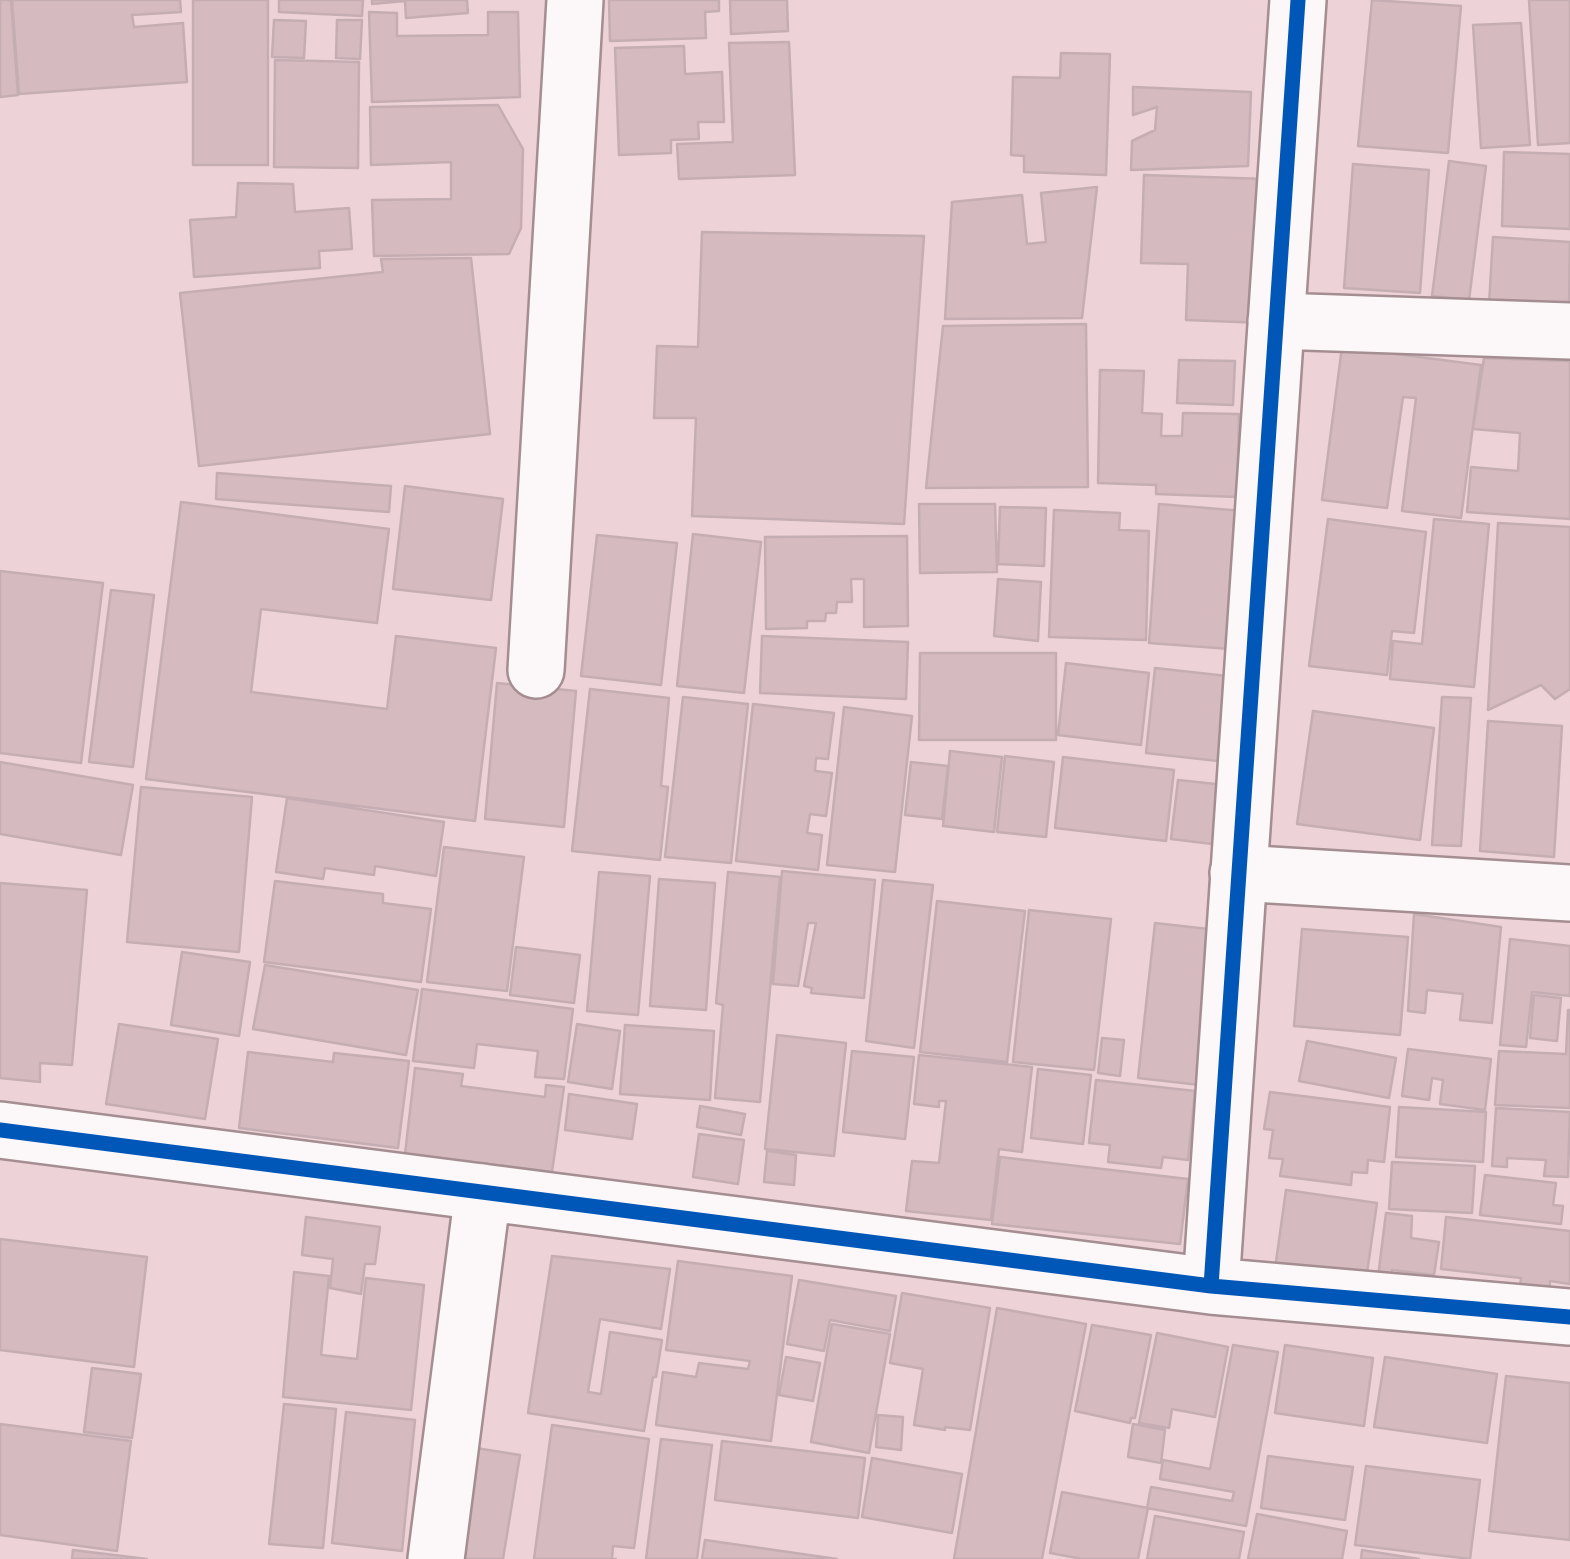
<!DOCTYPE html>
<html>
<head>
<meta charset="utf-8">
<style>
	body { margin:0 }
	canvas { display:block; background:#edd2d7 }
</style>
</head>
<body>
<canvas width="1570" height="1559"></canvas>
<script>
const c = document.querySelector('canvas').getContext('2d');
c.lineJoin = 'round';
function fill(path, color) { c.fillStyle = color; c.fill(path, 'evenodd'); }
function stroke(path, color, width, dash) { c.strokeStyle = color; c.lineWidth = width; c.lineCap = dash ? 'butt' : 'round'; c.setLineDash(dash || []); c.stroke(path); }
const building = new Path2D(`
	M 0,0 L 11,0 L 18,95 L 0,97 Z
	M 12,0 L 180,0 L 181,12 L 132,15 L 134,27 L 183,23 L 187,82 L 19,94 Z
	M 193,0 L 268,0 L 268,165 L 193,165 Z
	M 279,0 L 363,0 L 362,16 L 279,12 Z
	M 372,0 L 467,0 L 468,13 L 406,18 L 405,1 L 372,4 Z
	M 609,0 L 719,0 L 719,11 L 705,12 L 706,38 L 610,41 Z
	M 730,0 L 787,0 L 788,31 L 731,34 Z
	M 1372,0 L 1461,6 L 1448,153 L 1358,146 Z
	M 1529,0 L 1570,0 L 1570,143 L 1538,145 Z
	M 369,12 L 397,13 L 397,36 L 488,35 L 488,12 L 518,12 L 520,97 L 372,102 Z
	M 274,20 L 306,21 L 304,58 L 272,57 Z
	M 337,20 L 362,20 L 360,59 L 336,58 Z
	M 1521,23 L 1530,145 L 1481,148 L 1473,25 Z
	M 789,42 L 795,175 L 679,179 L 677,144 L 733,142 L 729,43 Z
	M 684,46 L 685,74 L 722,72 L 724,122 L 698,122 L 699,139 L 671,140 L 671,153 L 619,155 L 615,48 Z
	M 1061,53 L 1110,54 L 1106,175 L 1024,172 L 1024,156 L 1011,155 L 1013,77 L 1060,78 Z
	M 275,60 L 359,62 L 358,168 L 274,167 Z
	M 1133,87 L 1251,92 L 1248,166 L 1131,170 L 1132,141 L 1155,130 L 1157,107 L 1133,115 Z
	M 498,105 L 523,149 L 521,228 L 509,254 L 374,256 L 372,200 L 451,199 L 451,162 L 371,165 L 370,107 Z
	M 1504,152 L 1570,154 L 1570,229 L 1502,226 Z
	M 1449,161 L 1486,166 L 1469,300 L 1432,296 Z
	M 1353,164 L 1429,170 L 1420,293 L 1344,288 Z
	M 1144,175 L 1267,179 L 1263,323 L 1186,320 L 1188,264 L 1141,263 Z
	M 238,183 L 293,184 L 295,212 L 349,208 L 352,249 L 319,251 L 320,268 L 194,277 L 190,220 L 236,217 Z
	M 1097,187 L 1082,318 L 945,319 L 952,202 L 1022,195 L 1027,244 L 1046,242 L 1041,193 Z
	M 702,232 L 924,236 L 904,524 L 692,516 L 696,418 L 654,418 L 657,346 L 698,347 Z
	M 1493,237 L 1570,242 L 1569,309 L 1489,304 Z
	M 471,258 L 490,434 L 199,466 L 180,293 L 383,272 L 381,259 Z
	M 1086,324 L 1088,487 L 926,488 L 943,326 Z
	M 1342,347 L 1481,365 L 1461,518 L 1402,511 L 1416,398 L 1403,397 L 1387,508 L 1322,500 Z
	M 1484,358 L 1570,361 L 1570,519 L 1467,512 L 1471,467 L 1518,471 L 1520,433 L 1473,429 Z
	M 1179,360 L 1235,361 L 1233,405 L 1177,403 Z
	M 1100,370 L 1144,371 L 1142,413 L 1162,414 L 1161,436 L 1182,436 L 1183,413 L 1239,414 L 1237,497 L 1156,494 L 1156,485 L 1098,483 Z
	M 217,473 L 391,486 L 389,512 L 216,499 Z
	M 405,486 L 503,499 L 491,600 L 393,589 Z
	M 181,502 L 389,529 L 377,623 L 261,609 L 251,692 L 387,709 L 396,636 L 496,648 L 475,821 L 146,779 Z
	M 919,504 L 995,504 L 997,572 L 920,573 Z
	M 1159,504 L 1255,512 L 1244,650 L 1149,643 Z
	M 1000,507 L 1046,508 L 1044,566 L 998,564 Z
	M 1054,510 L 1120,513 L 1119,530 L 1149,531 L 1146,640 L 1049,637 Z
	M 1328,519 L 1426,532 L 1414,633 L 1392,631 L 1387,675 L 1309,666 Z
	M 1434,519 L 1489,524 L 1474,687 L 1390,679 L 1393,641 L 1422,644 Z
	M 1498,523 L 1570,527 L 1570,689 L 1555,699 L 1541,685 L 1488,710 Z
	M 693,534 L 761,542 L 744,693 L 677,686 Z
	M 597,535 L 677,543 L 661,685 L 581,676 Z
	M 907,536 L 908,626 L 864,627 L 864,579 L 851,579 L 852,602 L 837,602 L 836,613 L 826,613 L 825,621 L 807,621 L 807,628 L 766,629 L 765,537 Z
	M 0,571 L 103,583 L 81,763 L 0,753 Z
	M 998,579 L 1041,582 L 1038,641 L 994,636 Z
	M 111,590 L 154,595 L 133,767 L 89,762 Z
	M 762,636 L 908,642 L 906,699 L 760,693 Z
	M 920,653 L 1056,653 L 1056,740 L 919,740 Z
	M 1066,663 L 1149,673 L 1141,745 L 1058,735 Z
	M 1155,668 L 1227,676 L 1218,761 L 1146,753 Z
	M 497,683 L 576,691 L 564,827 L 485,819 Z
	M 590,689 L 669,698 L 661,786 L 668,787 L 660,860 L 572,851 Z
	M 683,697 L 748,704 L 731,863 L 665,857 Z
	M 1442,697 L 1471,698 L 1461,846 L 1432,845 Z
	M 753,704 L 834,713 L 828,759 L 816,758 L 815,771 L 832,773 L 826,816 L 810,814 L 807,833 L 822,835 L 818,870 L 736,861 Z
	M 844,707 L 912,716 L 895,872 L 827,865 Z
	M 1313,711 L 1434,728 L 1420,840 L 1297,824 Z
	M 1488,721 L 1562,726 L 1554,857 L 1480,851 Z
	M 950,751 L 1002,757 L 994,832 L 943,826 Z
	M 1005,756 L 1054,762 L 1046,837 L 997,832 Z
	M 1063,757 L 1174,770 L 1166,841 L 1055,828 Z
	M 0,762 L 133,785 L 121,855 L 0,834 Z
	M 911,762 L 948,766 L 942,819 L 905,815 Z
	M 1178,780 L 1235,786 L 1229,846 L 1171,839 Z
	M 141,787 L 252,797 L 239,952 L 127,942 Z
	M 287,798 L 444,822 L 436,876 L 375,866 L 374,875 L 325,868 L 323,879 L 276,872 Z
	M 444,847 L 524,857 L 507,991 L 427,982 Z
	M 782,871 L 875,880 L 864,998 L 811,993 L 812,988 L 804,986 L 816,923 L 808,923 L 798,986 L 773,984 Z
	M 599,872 L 650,876 L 638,1015 L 587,1011 Z
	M 728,872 L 780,877 L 760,1102 L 715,1098 L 723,1005 L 716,1003 Z
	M 659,879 L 715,883 L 706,1010 L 650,1006 Z
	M 883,880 L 933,885 L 914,1048 L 866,1041 Z
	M 275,881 L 383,894 L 383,903 L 431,909 L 421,982 L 264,962 Z
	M 0,883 L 87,890 L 72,1065 L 40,1063 L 40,1082 L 0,1078 Z
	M 937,901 L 1025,911 L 1007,1062 L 920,1052 Z
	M 1029,910 L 1111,919 L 1094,1070 L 1013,1062 Z
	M 1414,914 L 1501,927 L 1492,1023 L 1460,1020 L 1463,994 L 1427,990 L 1425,1013 L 1408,1011 Z
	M 1155,923 L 1226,931 L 1209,1086 L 1138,1078 Z
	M 1302,929 L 1408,937 L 1400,1035 L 1294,1026 Z
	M 1510,939 L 1570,946 L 1570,996 L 1532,992 L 1526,1047 L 1500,1045 Z
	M 516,947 L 580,955 L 574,1003 L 510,995 Z
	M 182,952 L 250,962 L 239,1036 L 171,1025 Z
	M 265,965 L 418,990 L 406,1055 L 253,1029 Z
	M 422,989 L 573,1009 L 564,1079 L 535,1077 L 538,1051 L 477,1044 L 474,1068 L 413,1061 Z
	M 1534,995 L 1561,998 L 1557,1041 L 1530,1038 Z
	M 1568,1010 L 1570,1010 L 1570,1108 L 1495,1105 L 1499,1051 L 1566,1054 Z
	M 119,1024 L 218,1039 L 205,1119 L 106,1104 Z
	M 577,1024 L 620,1031 L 612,1089 L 568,1082 Z
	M 625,1025 L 714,1031 L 710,1100 L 620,1094 Z
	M 777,1035 L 846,1043 L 834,1156 L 765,1149 Z
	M 1102,1038 L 1124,1040 L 1120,1076 L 1098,1073 Z
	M 1307,1041 L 1396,1058 L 1389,1098 L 1299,1081 Z
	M 1408,1049 L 1491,1059 L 1485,1110 L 1440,1104 L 1443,1080 L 1432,1078 L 1429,1100 L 1402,1096 Z
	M 852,1051 L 914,1057 L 905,1139 L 843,1132 Z
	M 248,1052 L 333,1062 L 334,1053 L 409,1061 L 398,1148 L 239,1128 Z
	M 919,1055 L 1032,1067 L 1022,1152 L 999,1149 L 991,1220 L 906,1211 L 912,1161 L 939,1163 L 946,1101 L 939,1101 L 939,1107 L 914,1104 Z
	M 415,1068 L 463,1074 L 461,1086 L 545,1097 L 546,1085 L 564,1087 L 552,1172 L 405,1154 Z
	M 1038,1069 L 1091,1075 L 1083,1144 L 1031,1138 Z
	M 1096,1080 L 1195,1091 L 1188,1160 L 1163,1157 L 1161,1168 L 1108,1162 L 1110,1145 L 1089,1143 Z
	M 1270,1092 L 1390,1107 L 1384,1162 L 1368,1160 L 1367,1173 L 1352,1172 L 1351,1185 L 1280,1176 L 1283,1159 L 1269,1158 L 1273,1130 L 1264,1129 Z
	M 569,1094 L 637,1104 L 632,1139 L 565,1130 Z
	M 700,1106 L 745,1114 L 741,1135 L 697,1127 Z
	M 1399,1107 L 1486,1112 L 1483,1162 L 1396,1157 Z
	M 1496,1108 L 1570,1112 L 1568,1177 L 1544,1176 L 1546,1160 L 1507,1158 L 1507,1167 L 1492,1166 Z
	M 699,1134 L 744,1140 L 738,1184 L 693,1177 Z
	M 767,1151 L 796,1155 L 794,1185 L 764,1182 Z
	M 1000,1157 L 1188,1179 L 1180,1244 L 992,1224 Z
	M 1392,1162 L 1475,1166 L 1472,1213 L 1389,1209 Z
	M 1485,1175 L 1556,1183 L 1553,1205 L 1563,1206 L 1561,1224 L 1480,1215 Z
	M 1286,1190 L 1377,1203 L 1366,1280 L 1275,1269 Z
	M 1386,1213 L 1412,1216 L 1411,1238 L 1439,1242 L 1434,1275 L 1392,1270 L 1392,1278 L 1378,1277 Z
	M 306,1217 L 380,1227 L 375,1264 L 365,1264 L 361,1294 L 330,1288 L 333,1259 L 302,1255 Z
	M 1446,1217 L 1570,1231 L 1570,1284 L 1550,1281 L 1549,1301 L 1519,1297 L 1521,1278 L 1441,1269 Z
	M 0,1239 L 147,1257 L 134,1367 L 0,1350 Z
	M 552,1256 L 670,1269 L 661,1329 L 600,1319 L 588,1392 L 601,1394 L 610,1332 L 662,1340 L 656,1377 L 653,1377 L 644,1431 L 528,1413 Z
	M 678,1261 L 792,1276 L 771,1441 L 656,1425 L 663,1372 L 696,1377 L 699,1363 L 748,1369 L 750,1361 L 666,1350 Z
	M 294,1272 L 329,1276 L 321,1355 L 357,1359 L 366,1278 L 424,1285 L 411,1410 L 283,1397 Z
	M 799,1280 L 896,1296 L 890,1331 L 830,1320 L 824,1351 L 787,1344 Z
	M 902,1293 L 990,1308 L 970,1430 L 945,1427 L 945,1430 L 914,1425 L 923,1369 L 890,1363 Z
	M 997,1308 L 1086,1324 L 1042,1559 L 954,1559 Z
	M 832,1324 L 890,1334 L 869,1453 L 811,1442 Z
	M 1092,1325 L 1151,1335 L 1135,1418 L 1131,1418 L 1130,1423 L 1075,1411 Z
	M 1157,1333 L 1228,1347 L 1215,1417 L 1172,1409 L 1169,1428 L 1139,1423 Z
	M 1233,1345 L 1278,1352 L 1246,1526 L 1147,1508 L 1151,1487 L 1232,1501 L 1234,1492 L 1160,1479 L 1163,1460 L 1210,1469 Z
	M 1285,1345 L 1373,1358 L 1364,1426 L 1275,1413 Z
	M 786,1357 L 820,1363 L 813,1401 L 779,1395 Z
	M 1385,1357 L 1497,1374 L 1487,1443 L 1374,1427 Z
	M 92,1368 L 141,1374 L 132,1438 L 84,1432 Z
	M 1506,1376 L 1570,1383 L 1570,1540 L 1489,1531 Z
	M 284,1404 L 336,1409 L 323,1548 L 269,1544 Z
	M 346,1412 L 415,1420 L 402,1551 L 332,1543 Z
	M 878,1415 L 903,1417 L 901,1450 L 876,1447 Z
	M 0,1424 L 131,1441 L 117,1551 L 0,1535 Z
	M 1133,1424 L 1165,1430 L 1161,1463 L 1128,1457 Z
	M 552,1425 L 649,1439 L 634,1548 L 613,1546 L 612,1559 L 616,1559 L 534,1559 Z
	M 661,1439 L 712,1445 L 697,1559 L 646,1559 Z
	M 722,1441 L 865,1458 L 858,1518 L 715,1500 Z
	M 457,1445 L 520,1455 L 503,1559 L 440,1559 Z
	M 1268,1456 L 1353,1467 L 1345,1520 L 1261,1508 Z
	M 872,1458 L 962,1474 L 952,1533 L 862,1517 Z
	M 1366,1466 L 1480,1480 L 1470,1559 L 1355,1545 Z
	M 1062,1492 L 1148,1508 L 1138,1559 L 1082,1559 L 1050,1553 Z
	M 1257,1514 L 1347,1531 L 1342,1559 L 1248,1559 Z
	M 1155,1516 L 1244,1532 L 1239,1559 L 1147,1559 Z
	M 705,1540 L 837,1559 L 702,1559 Z
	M 73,1550 L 147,1559 L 72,1559 Z
	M 1362,1550 L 1419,1559 L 1361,1559 Z`);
fill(building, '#d5babf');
stroke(building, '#c5aeb3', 2.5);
const street = new Path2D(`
	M 1276,321 L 1570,331
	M 536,670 L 575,0
	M 1238,873 L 1570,893
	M 0,1130 L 1211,1286 L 1570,1317
	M 1211,1286 L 1298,0
	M 436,1559 L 483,1192`);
stroke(street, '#a48e92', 60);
stroke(street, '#fcf8f9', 55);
stroke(new Path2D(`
	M 0,1130 L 1211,1286 L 1570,1317
	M 1211,1286 L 1298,0`), '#0057b8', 15);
</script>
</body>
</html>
